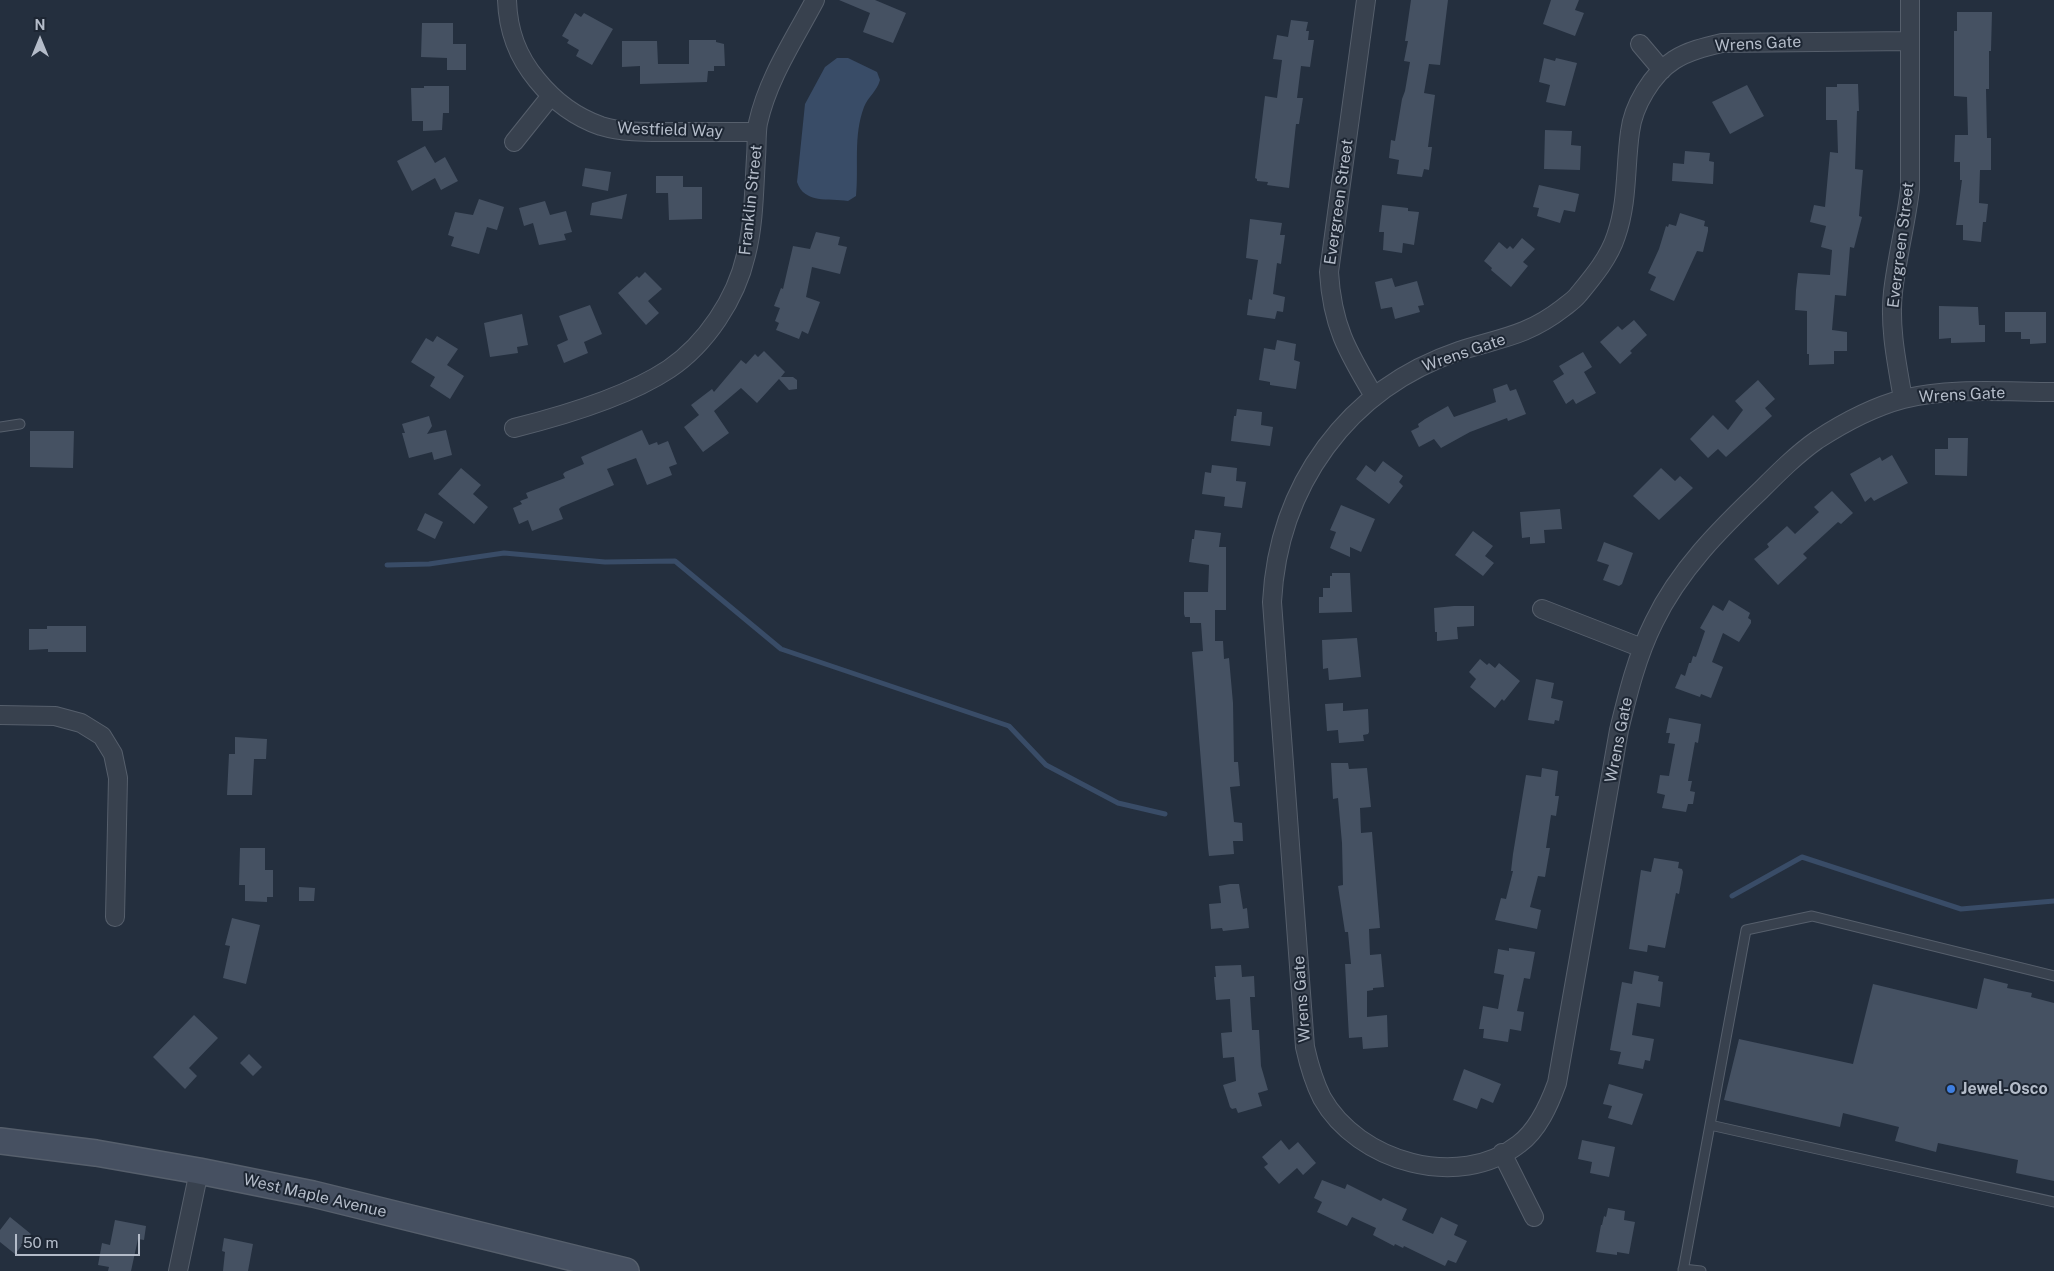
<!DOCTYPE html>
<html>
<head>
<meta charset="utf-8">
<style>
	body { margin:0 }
	#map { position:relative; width:2054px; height:1271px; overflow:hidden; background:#242f3e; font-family:"Public Sans",sans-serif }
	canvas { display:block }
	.north { position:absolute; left:15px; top:15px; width:50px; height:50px; -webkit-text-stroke:4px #1d2633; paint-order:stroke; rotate:0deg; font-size:14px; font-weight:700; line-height:20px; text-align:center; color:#b4bcc9 }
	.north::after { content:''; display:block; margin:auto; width:18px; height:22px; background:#b4bcc9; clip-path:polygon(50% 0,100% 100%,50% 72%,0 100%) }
	.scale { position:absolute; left:15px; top:1234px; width:125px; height:22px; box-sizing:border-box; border:2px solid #b4bcc9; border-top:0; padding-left:6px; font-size:15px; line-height:18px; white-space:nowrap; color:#b4bcc9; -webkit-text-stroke:4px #1d2633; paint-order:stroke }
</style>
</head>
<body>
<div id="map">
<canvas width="2054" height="1271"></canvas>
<div class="north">N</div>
<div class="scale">50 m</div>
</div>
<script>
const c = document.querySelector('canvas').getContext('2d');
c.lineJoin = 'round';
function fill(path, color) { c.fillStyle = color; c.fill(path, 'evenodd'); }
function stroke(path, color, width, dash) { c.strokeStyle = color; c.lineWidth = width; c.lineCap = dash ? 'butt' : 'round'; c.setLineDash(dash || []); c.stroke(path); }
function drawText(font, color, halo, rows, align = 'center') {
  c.font = font + ' "Public Sans",sans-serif'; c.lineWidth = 4; c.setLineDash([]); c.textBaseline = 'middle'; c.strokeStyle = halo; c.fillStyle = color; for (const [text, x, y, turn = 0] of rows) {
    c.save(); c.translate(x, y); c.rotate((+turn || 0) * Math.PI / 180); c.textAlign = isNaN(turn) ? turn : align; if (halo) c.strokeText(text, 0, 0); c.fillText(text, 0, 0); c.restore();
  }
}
fill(new Path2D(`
	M 837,58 L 848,58 L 877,72 L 880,80 C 877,91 868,97 864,107 C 853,136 859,166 856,196 L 848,201 C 829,198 804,204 797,182 L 805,104 L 825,67 Z`), '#394c67');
stroke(new Path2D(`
	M 387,565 L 429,564 L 504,553 L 605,562 L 675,561 L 781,649 L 1009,726 L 1046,765 L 1118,803 L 1165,814
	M 1732,896 L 1802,857 L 1961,909 L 2054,901`), '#394c67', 5);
fill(new Path2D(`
	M 839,0 L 875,0 L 906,13 L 893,43 L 863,32 L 870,13 Z
	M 1411,0 L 1448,0 L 1440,65 L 1429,64 L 1424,93 L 1435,95 L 1428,147 L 1432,147 L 1429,170 L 1424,169 L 1422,177 L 1397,174 L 1399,160 L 1389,158 L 1391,140 L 1395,141 L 1402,99 L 1405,91 L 1410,62 L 1404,61 L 1408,41 L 1405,41 Z
	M 1551,0 L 1579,0 L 1575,10 L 1584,13 L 1575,36 L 1543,24 Z
	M 1957,12 L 1992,12 L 1991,51 L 1989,51 L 1989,89 L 1986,89 L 1987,138 L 1991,138 L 1991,170 L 1980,170 L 1979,203 L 1988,204 L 1986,222 L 1983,222 L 1981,242 L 1963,240 L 1963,225 L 1956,225 L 1962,180 L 1960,180 L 1960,162 L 1954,162 L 1955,135 L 1968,135 L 1967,97 L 1954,96 L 1954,31 L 1957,31 Z
	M 575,13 L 581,17 L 584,13 L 613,29 L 592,65 L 576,56 L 579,50 L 567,43 L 569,40 L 562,36 Z
	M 1291,20 L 1308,22 L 1306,31 L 1309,31 L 1308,40 L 1314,40 L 1310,67 L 1301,66 L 1297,98 L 1303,98 L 1299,124 L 1296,124 L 1289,188 L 1267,185 L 1268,182 L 1257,181 L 1257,179 L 1255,178 L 1265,96 L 1277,98 L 1282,60 L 1273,59 L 1277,35 L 1288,37 Z
	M 422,23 L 453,23 L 453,44 L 466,44 L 466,70 L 447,70 L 447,58 L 421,57 Z
	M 689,40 L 716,40 L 716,42 L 724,44 L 725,66 L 714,66 L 714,71 L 708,71 L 707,82 L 640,84 L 640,66 L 622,67 L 622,41 L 657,41 L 658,64 L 689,64 Z
	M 1544,58 L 1555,61 L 1556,58 L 1577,63 L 1565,106 L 1546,102 L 1550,85 L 1539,82 Z
	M 1837,84 L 1858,84 L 1859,111 L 1857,111 L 1855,169 L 1863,170 L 1859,216 L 1862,217 L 1854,248 L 1850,247 L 1846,296 L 1835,295 L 1832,330 L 1847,332 L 1847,351 L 1834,351 L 1834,364 L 1809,365 L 1809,354 L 1807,354 L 1807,311 L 1795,310 L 1796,290 L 1798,273 L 1830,275 L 1832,250 L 1821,247 L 1826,226 L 1810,222 L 1814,205 L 1825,207 L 1830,152 L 1838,153 L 1837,120 L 1826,120 L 1826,87 L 1837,87 Z
	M 1747,85 L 1764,116 L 1730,134 L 1712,102 Z
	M 424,86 L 449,86 L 449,113 L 443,113 L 442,130 L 423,131 L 423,121 L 412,121 L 411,88 L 424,88 Z
	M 1545,130 L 1572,131 L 1571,145 L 1581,146 L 1580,170 L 1544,169 Z
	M 425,146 L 435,163 L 445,157 L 458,181 L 441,190 L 435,178 L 412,191 L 397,161 Z
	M 1685,151 L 1710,153 L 1709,161 L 1714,162 L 1713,184 L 1672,181 L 1673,163 L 1684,164 Z
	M 585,168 L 611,172 L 608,191 L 582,186 Z
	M 656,176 L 683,176 L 683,187 L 702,187 L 702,219 L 669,220 L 668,193 L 656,193 Z
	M 1539,185 L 1579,194 L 1575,212 L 1564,210 L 1560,223 L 1537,216 L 1539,208 L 1533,207 Z
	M 627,194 L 622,219 L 590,215 L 592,203 Z
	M 479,199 L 504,207 L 497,230 L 487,227 L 479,254 L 451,246 L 454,237 L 448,235 L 455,212 L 473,215 Z
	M 545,201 L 550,215 L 566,211 L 572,232 L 564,234 L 566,240 L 539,245 L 533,223 L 524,226 L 519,208 Z
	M 1382,205 L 1408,208 L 1408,211 L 1419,212 L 1414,245 L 1403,243 L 1402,253 L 1383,250 L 1384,232 L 1379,232 Z
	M 1680,213 L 1705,221 L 1704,226 L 1708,227 L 1708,231 L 1703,252 L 1697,251 L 1674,301 L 1650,290 L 1656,277 L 1648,273 L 1659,249 L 1666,226 L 1668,227 L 1669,224 L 1676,226 Z
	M 1250,219 L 1282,223 L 1280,235 L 1285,235 L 1281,264 L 1277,263 L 1273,294 L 1285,297 L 1283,312 L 1277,311 L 1275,319 L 1247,315 L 1249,299 L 1252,300 L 1258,260 L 1246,258 Z
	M 816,232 L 840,237 L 838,245 L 847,247 L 840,274 L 812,267 L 806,297 L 820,302 L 808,334 L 802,331 L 799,339 L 776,330 L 779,323 L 775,321 L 780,308 L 774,306 L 781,288 L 783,289 L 793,246 L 810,249 Z
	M 1522,238 L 1535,249 L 1523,262 L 1528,266 L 1511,287 L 1491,270 L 1492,268 L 1484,261 L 1499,242 L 1507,249 L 1510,246 L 1513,249 Z
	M 645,272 L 662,289 L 648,301 L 659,313 L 646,325 L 618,293 L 637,276 L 639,278 Z
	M 1392,278 L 1395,287 L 1417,281 L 1424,305 L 1418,306 L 1420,312 L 1395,319 L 1392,307 L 1381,309 L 1375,282 Z
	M 590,305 L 602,334 L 584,342 L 588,353 L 564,363 L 557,345 L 568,340 L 559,316 Z
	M 1939,306 L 1978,307 L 1979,325 L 1985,325 L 1985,342 L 1951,343 L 1951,338 L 1939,339 Z
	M 2005,312 L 2046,312 L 2046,343 L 2030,344 L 2030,339 L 2021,339 L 2021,332 L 2005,332 Z
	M 522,314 L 528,345 L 517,347 L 518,353 L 490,357 L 484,323 Z
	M 1634,320 L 1647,335 L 1630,351 L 1632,353 L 1620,364 L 1600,342 L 1618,326 L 1622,330 Z
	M 437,336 L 458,349 L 447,365 L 464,376 L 450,399 L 430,386 L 435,377 L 411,362 L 426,338 L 433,342 Z
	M 1277,340 L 1296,344 L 1294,360 L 1300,362 L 1296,389 L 1270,385 L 1270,382 L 1259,380 L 1264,348 L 1275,350 Z
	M 764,351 L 785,372 L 781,377 L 793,377 L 797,380 L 797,389 L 789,390 L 779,379 L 757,403 L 741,388 L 714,411 L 729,433 L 703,452 L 684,427 L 699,415 L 691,405 L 712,389 L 714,392 L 741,360 L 746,364 L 755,354 L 758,357 Z
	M 1583,352 L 1592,367 L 1584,372 L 1596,393 L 1576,404 L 1573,399 L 1566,404 L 1553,381 L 1564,374 L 1559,366 Z
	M 1758,380 L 1775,399 L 1765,408 L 1772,416 L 1726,457 L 1718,449 L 1708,458 L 1690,439 L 1713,415 L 1728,430 L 1743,410 L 1735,401 Z
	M 1507,384 L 1510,391 L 1516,389 L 1526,414 L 1508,421 L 1507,418 L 1470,432 L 1441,448 L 1434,439 L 1419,447 L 1411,431 L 1419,427 L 1418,424 L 1425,419 L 1448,406 L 1454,417 L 1496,402 L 1493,389 Z
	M 1237,409 L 1262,412 L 1261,425 L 1273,427 L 1270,446 L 1231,441 L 1234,416 L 1236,416 Z
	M 429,416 L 432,426 L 427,434 L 446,430 L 452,455 L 434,460 L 432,452 L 409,458 L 402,433 L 405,433 L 402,424 Z
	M 642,430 L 649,445 L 657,442 L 658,445 L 668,441 L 677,464 L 669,467 L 672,475 L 647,485 L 636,458 L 607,469 L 614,485 L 561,507 L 559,509 L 563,519 L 532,531 L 528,520 L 519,524 L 513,508 L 522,504 L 520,501 L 528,498 L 526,493 L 565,478 L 563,474 L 565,472 L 584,464 L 581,457 Z
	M 30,431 L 74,431 L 73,468 L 30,467 Z
	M 1948,438 L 1968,438 L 1967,476 L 1935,475 L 1935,449 L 1948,449 Z
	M 1892,455 L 1908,483 L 1874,501 L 1871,497 L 1865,502 L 1850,474 L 1880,457 L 1882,461 Z
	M 1383,461 L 1403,476 L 1399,482 L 1403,486 L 1389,504 L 1356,479 L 1366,465 L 1375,472 Z
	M 1212,465 L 1237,468 L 1236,481 L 1246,482 L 1242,508 L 1224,506 L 1225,497 L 1202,494 L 1205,472 L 1211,473 Z
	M 461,468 L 481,485 L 473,494 L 488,507 L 474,524 L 438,494 Z
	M 1661,468 L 1675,481 L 1680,476 L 1693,488 L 1659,520 L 1633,496 Z
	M 1832,491 L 1853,513 L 1841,524 L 1838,522 L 1803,554 L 1807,558 L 1778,585 L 1754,559 L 1769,547 L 1767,544 L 1787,526 L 1795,534 L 1819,512 L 1814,507 Z
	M 1341,505 L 1375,519 L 1361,552 L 1350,547 L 1350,557 L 1330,548 L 1336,532 L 1330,530 Z
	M 1560,509 L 1562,529 L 1544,530 L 1545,543 L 1530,544 L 1530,537 L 1522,538 L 1520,512 Z
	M 425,513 L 443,522 L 435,539 L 417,530 Z
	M 1195,530 L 1221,533 L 1219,547 L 1226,547 L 1226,610 L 1215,610 L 1215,641 L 1223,641 L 1224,659 L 1229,658 L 1233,703 L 1234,762 L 1238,762 L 1240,786 L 1230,787 L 1234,822 L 1242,823 L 1243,841 L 1233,841 L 1234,854 L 1209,856 L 1208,848 L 1192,652 L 1203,651 L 1201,623 L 1190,623 L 1190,617 L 1185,617 L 1184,614 L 1184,592 L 1208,592 L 1209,565 L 1189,562 L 1192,539 L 1194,539 Z
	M 1473,531 L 1493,546 L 1485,556 L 1494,563 L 1483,576 L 1455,555 Z
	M 1604,542 L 1633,553 L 1622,584 L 1619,586 L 1603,580 L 1609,565 L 1597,561 Z
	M 1332,573 L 1350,573 L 1352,612 L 1319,613 L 1319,597 L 1323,597 L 1323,588 L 1330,588 L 1330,576 L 1332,576 Z
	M 1729,600 L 1750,613 L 1748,618 L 1751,620 L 1751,623 L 1739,642 L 1723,633 L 1712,662 L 1723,667 L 1711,698 L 1701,694 L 1700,697 L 1675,688 L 1681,674 L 1685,676 L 1689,663 L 1691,663 L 1693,656 L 1696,657 L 1705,631 L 1700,628 L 1713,605 L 1723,611 Z
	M 1454,606 L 1474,606 L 1474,626 L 1457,627 L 1458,639 L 1437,641 L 1437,632 L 1435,632 L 1434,608 Z
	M 47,626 L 86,626 L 86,652 L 48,652 L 48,649 L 29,650 L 29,629 L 47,629 Z
	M 1357,638 L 1361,677 L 1329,680 L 1328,668 L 1323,669 L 1322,640 Z
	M 1480,659 L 1487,665 L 1489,663 L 1495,668 L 1499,663 L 1520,681 L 1504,701 L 1502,699 L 1495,708 L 1470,687 L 1476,679 L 1469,672 Z
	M 1536,679 L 1554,683 L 1551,698 L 1563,701 L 1559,721 L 1555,720 L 1554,724 L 1528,720 Z
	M 1343,703 L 1343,711 L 1368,709 L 1369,732 L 1368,734 L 1363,735 L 1364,741 L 1339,743 L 1338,730 L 1327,731 L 1325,704 Z
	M 1669,718 L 1701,724 L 1698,743 L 1695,742 L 1688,781 L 1692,781 L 1690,791 L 1695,792 L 1693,804 L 1688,804 L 1686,812 L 1662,808 L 1665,795 L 1657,793 L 1660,775 L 1669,776 L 1675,744 L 1668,743 L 1670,733 L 1666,733 Z
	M 235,737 L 267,739 L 266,759 L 254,759 L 252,795 L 227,795 L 229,754 L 235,754 Z
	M 1331,763 L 1348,763 L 1349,769 L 1367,768 L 1371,807 L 1360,808 L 1361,833 L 1372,832 L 1380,928 L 1369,929 L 1370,955 L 1381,954 L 1384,987 L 1373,988 L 1373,990 L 1367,991 L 1367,1017 L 1387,1015 L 1388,1047 L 1363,1049 L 1362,1037 L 1349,1038 L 1345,964 L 1351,964 L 1348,932 L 1345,932 L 1338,886 L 1343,885 L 1342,843 L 1338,798 L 1333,799 Z
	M 1542,768 L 1558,771 L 1555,796 L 1559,796 L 1556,816 L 1551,815 L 1546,848 L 1550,848 L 1545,877 L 1538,876 L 1530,907 L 1541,910 L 1537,929 L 1495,920 L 1501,898 L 1506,899 L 1513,871 L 1511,871 L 1513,854 L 1526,775 L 1541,777 Z
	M 240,848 L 265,848 L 265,870 L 273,870 L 273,897 L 267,897 L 267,902 L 245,901 L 245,885 L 239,885 Z
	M 1654,858 L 1679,862 L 1678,868 L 1682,869 L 1683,872 L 1679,894 L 1676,893 L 1665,948 L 1648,945 L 1647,952 L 1629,949 L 1641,870 L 1651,872 Z
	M 1230,884 L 1239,884 L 1243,909 L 1247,908 L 1249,928 L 1223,931 L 1222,928 L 1211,929 L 1209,904 L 1221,903 L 1219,886 Z
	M 299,887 L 315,888 L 314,901 L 299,901 Z
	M 232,918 L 260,925 L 246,984 L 223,978 L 230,946 L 225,945 Z
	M 1509,948 L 1535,952 L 1530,979 L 1524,978 L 1517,1011 L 1524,1012 L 1521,1031 L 1510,1029 L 1508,1042 L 1483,1038 L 1484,1029 L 1479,1029 L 1483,1006 L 1498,1009 L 1504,975 L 1494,973 L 1498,949 L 1509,951 Z
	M 1241,965 L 1242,977 L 1254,976 L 1255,997 L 1250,997 L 1252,1030 L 1259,1030 L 1261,1066 L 1268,1090 L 1258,1093 L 1262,1106 L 1238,1113 L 1236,1108 L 1232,1109 L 1230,1107 L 1223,1085 L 1236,1081 L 1234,1057 L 1223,1058 L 1221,1033 L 1232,1032 L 1230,999 L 1216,1000 L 1214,977 L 1216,977 L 1215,966 Z
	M 1634,971 L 1659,976 L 1658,981 L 1663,982 L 1660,1007 L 1637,1003 L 1632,1035 L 1654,1039 L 1650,1061 L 1645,1060 L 1643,1069 L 1618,1064 L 1621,1052 L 1610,1050 L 1622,982 L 1632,984 Z
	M 1984,978 L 2008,984 L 2007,988 L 2032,993 L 2031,997 L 2054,1003 L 2054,1181 L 2016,1173 L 2018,1160 L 1938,1143 L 1936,1152 L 1895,1141 L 1899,1127 L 1843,1113 L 1840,1127 L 1724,1100 L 1739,1039 L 1853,1064 L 1873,984 L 1977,1009 Z
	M 194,1015 L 218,1038 L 189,1068 L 197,1076 L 185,1089 L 153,1057 Z
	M 249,1054 L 262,1067 L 253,1076 L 240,1063 Z
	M 1464,1069 L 1501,1084 L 1493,1103 L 1481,1098 L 1477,1109 L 1453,1100 Z
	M 1609,1084 L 1643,1094 L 1632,1125 L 1608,1118 L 1612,1106 L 1603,1104 Z
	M 1281,1140 L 1289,1150 L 1298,1142 L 1316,1163 L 1303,1175 L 1297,1168 L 1279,1184 L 1264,1167 L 1268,1164 L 1262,1157 Z
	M 1582,1140 L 1615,1147 L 1609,1177 L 1590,1173 L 1592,1162 L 1578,1159 Z
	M 1322,1180 L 1345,1189 L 1347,1184 L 1381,1201 L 1383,1198 L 1407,1209 L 1402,1220 L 1433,1234 L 1441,1217 L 1458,1225 L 1454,1235 L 1467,1241 L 1456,1263 L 1448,1260 L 1445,1266 L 1404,1246 L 1403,1248 L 1395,1244 L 1394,1246 L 1373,1235 L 1376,1228 L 1352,1217 L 1347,1226 L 1317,1212 L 1322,1202 L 1314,1198 Z
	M 1608,1208 L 1625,1211 L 1624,1220 L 1635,1222 L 1629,1254 L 1617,1252 L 1617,1255 L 1596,1252 L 1601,1225 L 1602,1225 L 1604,1216 L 1606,1217 Z
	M 10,1217 L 31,1234 L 15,1254 L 0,1242 L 0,1230 Z
	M 115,1220 L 146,1226 L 144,1240 L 138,1239 L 131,1271 L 108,1271 L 109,1267 L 98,1265 L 102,1243 L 110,1245 Z
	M 224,1238 L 253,1244 L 248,1271 L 223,1271 L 225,1252 L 222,1251 Z`), '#455162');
const lane = new Path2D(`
	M 0,427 L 20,424
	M 1710,1125 L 2054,1202
	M 1683,1269 L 1701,1271
	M 1683,1271 L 1746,930 L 1812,916 L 2054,976`);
const street = new Path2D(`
	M 507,0 C 508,31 517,56 537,80 C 554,101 575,117 601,126 C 624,133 650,132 673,132 C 701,132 729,132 757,132
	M 1366,0 L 1329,272 C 1332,325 1347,351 1374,396
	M 1910,41 L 1722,43 C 1705,47 1688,51 1674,60 C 1652,74 1633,106 1630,132 C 1625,167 1628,202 1616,236 C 1609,258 1592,278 1578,295 C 1574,300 1568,304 1563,308 C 1527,336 1500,338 1459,351 C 1347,389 1278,486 1272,602 L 1305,1047 C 1309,1065 1314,1082 1322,1098 C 1358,1162 1459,1191 1519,1144 C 1538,1130 1549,1105 1557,1083 L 1619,730 C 1628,693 1637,656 1654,622 C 1679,570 1720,529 1761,490 C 1779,472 1797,454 1817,440 C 1843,423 1873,407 1903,399 C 1950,387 2006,392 2054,392
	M 1640,44 L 1662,70
	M 514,142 L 550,97
	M 1903,399 C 1897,364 1889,327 1893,292 C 1897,257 1906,223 1910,189 L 1910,0
	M 514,428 C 562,416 627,397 669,369 C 706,344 736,299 746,255 C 754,224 754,190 756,157 C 757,146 756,134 758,123 C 768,78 794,40 815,0
	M 1542,609 L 1642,648
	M 0,715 L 55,716 L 81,723 L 102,736 L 113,754 L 118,778 L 115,917
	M 1502,1153 L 1534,1217
	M 178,1271 L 199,1171`);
const secondary = new Path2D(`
	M 0,1141 L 96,1153 L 199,1171 L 313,1194 L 626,1271`);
stroke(lane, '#565f6c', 11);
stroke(street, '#565f6c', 20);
stroke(secondary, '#565f6c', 28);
stroke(lane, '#38414e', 9);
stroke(street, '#38414e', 18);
stroke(secondary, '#465061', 25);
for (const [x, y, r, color] of [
	[1951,1089,5,"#3f7fe0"]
]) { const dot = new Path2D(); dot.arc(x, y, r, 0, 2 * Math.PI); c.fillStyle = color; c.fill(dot); stroke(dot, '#1d2633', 2); }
drawText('16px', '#b4bcc9', '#1d2633', [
	["Wrens Gate",1758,44,-3],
	["Westfield Way",670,130,2],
	["Franklin Street",751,200,-84],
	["Evergreen Street",1339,202,-82],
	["Evergreen Street",1901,245,-83],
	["Wrens Gate",1464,353,-19],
	["Wrens Gate",1962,395,-3],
	["Wrens Gate",1619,740,-79],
	["Wrens Gate",1302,999,-94],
	["West Maple Avenue",315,1196,13]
]);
drawText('bold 16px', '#b4bcc9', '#1d2633', [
	["Jewel-Osco",1961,1089]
], 'left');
</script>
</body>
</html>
